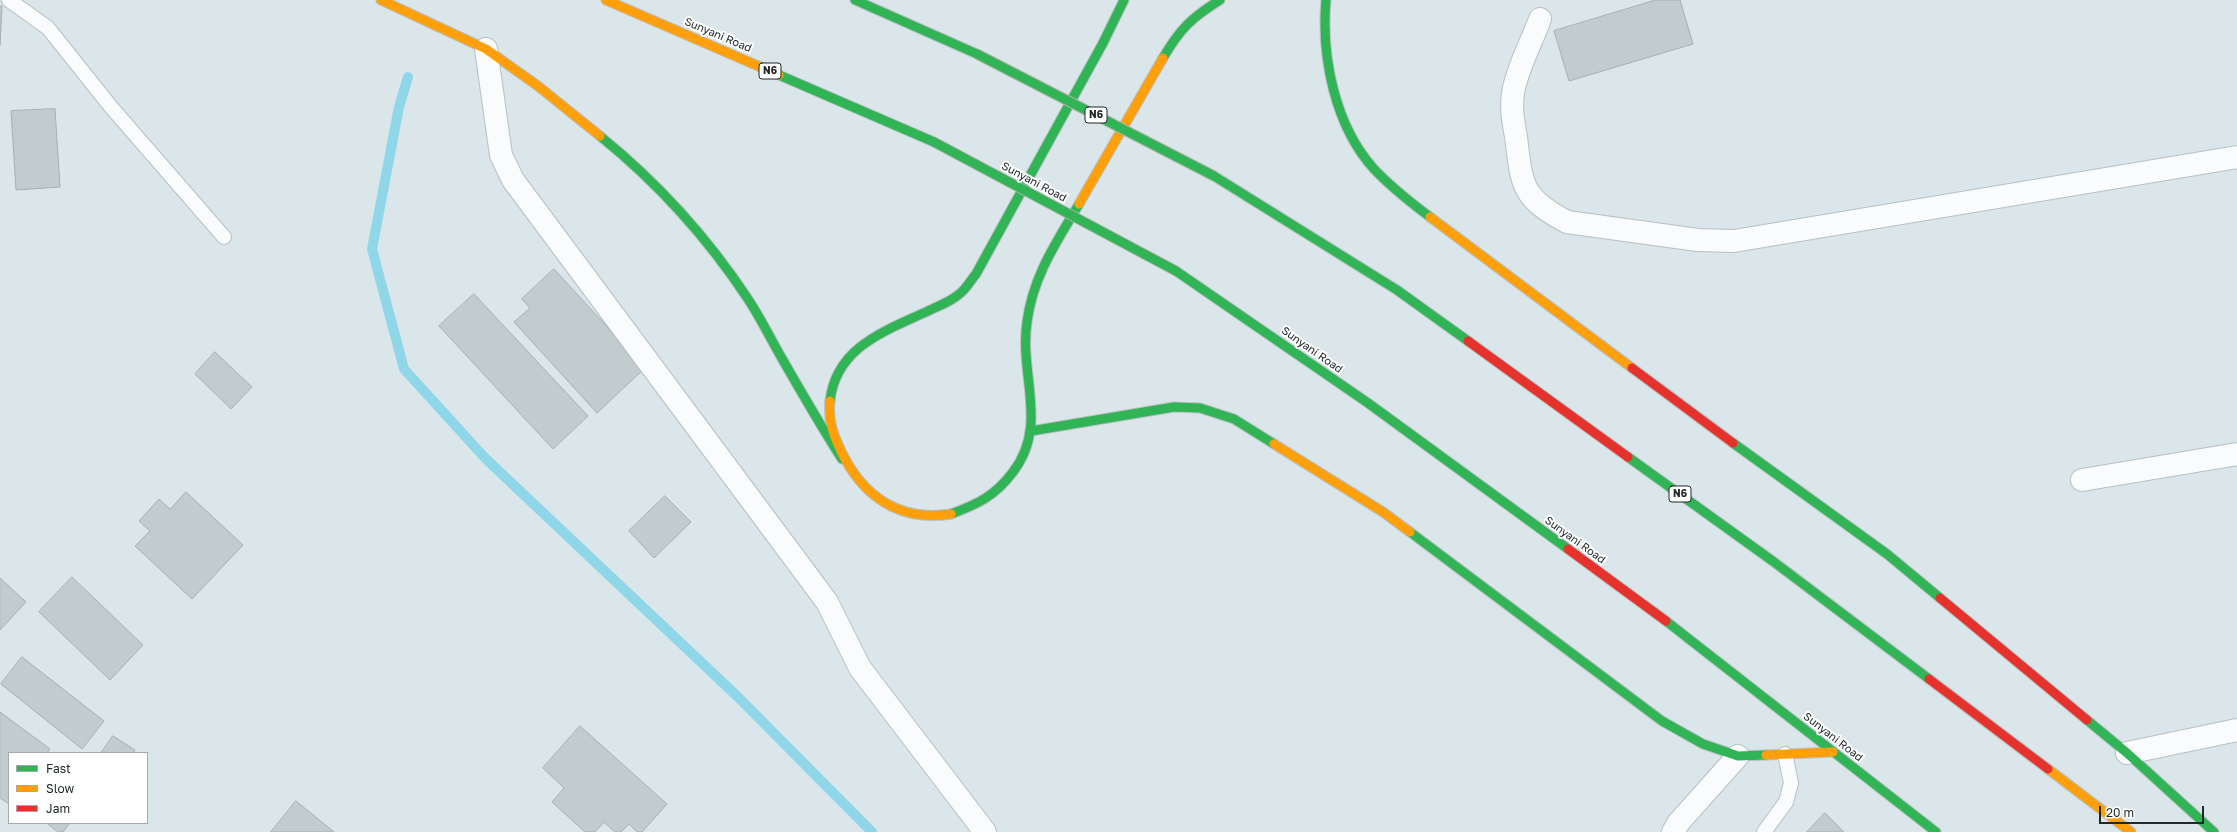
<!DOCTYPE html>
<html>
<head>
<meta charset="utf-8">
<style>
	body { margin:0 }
	#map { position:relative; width:2237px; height:832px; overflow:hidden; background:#dae6e9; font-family:"Golos Text",sans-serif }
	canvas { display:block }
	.legend { position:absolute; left:8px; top:752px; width:140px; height:72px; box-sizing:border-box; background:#fff; border:1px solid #a6a9aa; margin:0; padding:5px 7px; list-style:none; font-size:12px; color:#20282a }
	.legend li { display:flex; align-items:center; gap:8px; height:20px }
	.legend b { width:20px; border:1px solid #a6a9aa }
	.scale { position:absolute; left:2099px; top:806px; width:105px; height:18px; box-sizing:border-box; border:2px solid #20282a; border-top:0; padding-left:5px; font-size:12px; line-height:14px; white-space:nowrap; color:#20282a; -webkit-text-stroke:3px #fff; paint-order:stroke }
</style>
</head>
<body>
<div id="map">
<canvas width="2237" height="832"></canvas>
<ul class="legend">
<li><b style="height:5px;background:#30b455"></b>Fast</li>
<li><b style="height:5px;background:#ff9f0a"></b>Slow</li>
<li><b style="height:5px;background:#e5322d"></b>Jam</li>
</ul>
<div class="scale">20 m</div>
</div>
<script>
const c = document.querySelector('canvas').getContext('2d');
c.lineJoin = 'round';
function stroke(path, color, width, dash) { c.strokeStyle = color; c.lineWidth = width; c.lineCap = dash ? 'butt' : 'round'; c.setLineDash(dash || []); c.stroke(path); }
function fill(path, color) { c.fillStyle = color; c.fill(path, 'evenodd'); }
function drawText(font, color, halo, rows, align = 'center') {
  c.font = font + ' "Golos Text",sans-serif'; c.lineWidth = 4; c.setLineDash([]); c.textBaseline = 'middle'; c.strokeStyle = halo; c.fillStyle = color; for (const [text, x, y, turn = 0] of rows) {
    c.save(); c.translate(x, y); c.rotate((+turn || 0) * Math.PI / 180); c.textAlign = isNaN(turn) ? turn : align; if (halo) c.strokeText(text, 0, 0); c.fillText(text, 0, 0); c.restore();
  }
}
stroke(new Path2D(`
	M 408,77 L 399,107 L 372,249 L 404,369 L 485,458 L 739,698 L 872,832`), '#90d6e9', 10);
const building = new Path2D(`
	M 1656,0 L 1680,0 L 1693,44 L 1569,81 L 1554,31 Z
	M 0,6 L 2,6 L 0,45 Z
	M 55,109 L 60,187 L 16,190 L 11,111 Z
	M 554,269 L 645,368 L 597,413 L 514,322 L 530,308 L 522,299 Z
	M 474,294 L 588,416 L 553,449 L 439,326 Z
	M 215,352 L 252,387 L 231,409 L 195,374 Z
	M 186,492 L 243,545 L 192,599 L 135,546 L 150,531 L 139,521 L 159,499 L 170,509 Z
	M 665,496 L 691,522 L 654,558 L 629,531 Z
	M 72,577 L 143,645 L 110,680 L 39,612 Z
	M 0,578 L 26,602 L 0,630 Z
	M 22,657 L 104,721 L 82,749 L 1,684 Z
	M 0,712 L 50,749 L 47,753 L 9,753 L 9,804 L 0,798 Z
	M 580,726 L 667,804 L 642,832 L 637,832 L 629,824 L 621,832 L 615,832 L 604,822 L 595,832 L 585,832 L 552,802 L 564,788 L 543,768 Z
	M 113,736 L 135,750 L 133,753 L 101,753 Z
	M 296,801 L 334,832 L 271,832 Z
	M 1825,813 L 1844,832 L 1807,832 Z
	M 47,823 L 70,823 L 63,832 L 58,832 Z`);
fill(building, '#c2cccf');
stroke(building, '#a6afb1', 1);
const lane = new Path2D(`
	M 9,0 L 48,28 L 111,107 L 224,237
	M 1764,832 L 1786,802 L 1791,783 L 1785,754`);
const street = new Path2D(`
	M 1540,19 C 1532,41 1519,65 1514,88 C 1510,104 1513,120 1516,137 C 1522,185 1521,198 1567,222 L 1698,240 L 1734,241 L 2237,157
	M 486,49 L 501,155 L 513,180 L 827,602 L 860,668 L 985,832
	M 2082,480 L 2237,454
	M 2127,753 L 2237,730
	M 1673,832 L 1679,822 L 1738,756`);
const fast = new Path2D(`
	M 855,0 L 977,54
	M 1326,0 C 1321,57 1335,126 1374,169 C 1391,187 1410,202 1430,217
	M 1163,58 C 1180,29 1191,18 1220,0
	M 779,75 L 934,142
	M 600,136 C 658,183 707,237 748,299 C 760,317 769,336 780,355 C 800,390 820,425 842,459
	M 1214,176 L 1397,290 L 1468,341
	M 1176,271 L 1368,403 L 1568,549
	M 830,401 C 836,347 885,331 928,311 C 938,306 950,302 958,295 C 966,290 970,281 976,274 L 1103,43 L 1124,0
	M 1031,431 L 1174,407 L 1200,408 L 1234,419 L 1274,444
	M 1733,443 L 1887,554 L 1940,598
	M 1628,457 L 1774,562 L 1929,679
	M 951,514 C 978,504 995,496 1013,472 C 1049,425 1019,375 1027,322 C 1033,276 1056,243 1079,204
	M 1410,532 L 1662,721 L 1703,744 L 1738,756 L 1766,755
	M 1666,621 L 1936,832
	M 2087,720 L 2127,753 L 2214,832`);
const slow = new Path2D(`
	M 381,0 L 486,49 L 538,86 L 600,136
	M 606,0 L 779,75
	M 1079,204 L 1163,58
	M 1430,217 L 1632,368
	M 830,401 C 828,421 833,434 841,451 C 863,497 900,522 951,514
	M 1274,444 L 1383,512 L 1410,532
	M 1766,755 L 1833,752
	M 2048,769 L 2131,832`);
const jam = new Path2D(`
	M 1468,341 L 1628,457
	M 1632,368 L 1733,443
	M 1568,549 L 1666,621
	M 1940,598 L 2087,720
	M 1929,679 L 2048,769`);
stroke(lane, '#b7c0c2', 16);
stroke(street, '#b7c0c2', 24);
stroke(fast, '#b7c0c2', 11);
stroke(slow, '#b7c0c2', 11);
stroke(jam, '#b7c0c2', 11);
stroke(lane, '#f9fbfc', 14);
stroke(street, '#f9fbfc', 22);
stroke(fast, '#30b455', 9);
stroke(slow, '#ff9f0a', 9);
stroke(jam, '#e5322d', 9);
const fastBridge = new Path2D(`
	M 977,54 L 1214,176
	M 934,142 L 1176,271`);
stroke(fastBridge, '#b4b1ab', 11, []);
stroke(fastBridge, '#30b455', 9);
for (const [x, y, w] of [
	[770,71,22],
	[1096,115,22],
	[1680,494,22]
]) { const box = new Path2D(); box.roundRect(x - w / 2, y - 8, w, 16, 3); c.fillStyle = '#fff'; c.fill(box); stroke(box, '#20282a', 1); }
drawText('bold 10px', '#20282a', null, [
	["N6",770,71],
	["N6",1096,115],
	["N6",1680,494]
]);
drawText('11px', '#20282a', '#fff', [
	["Sunyani Road",718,35,23],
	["Sunyani Road",1034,182,28],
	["Sunyani Road",1312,350,35],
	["Sunyani Road",1575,540,36],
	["Sunyani Road",1833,737,38]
]);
</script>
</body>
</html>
